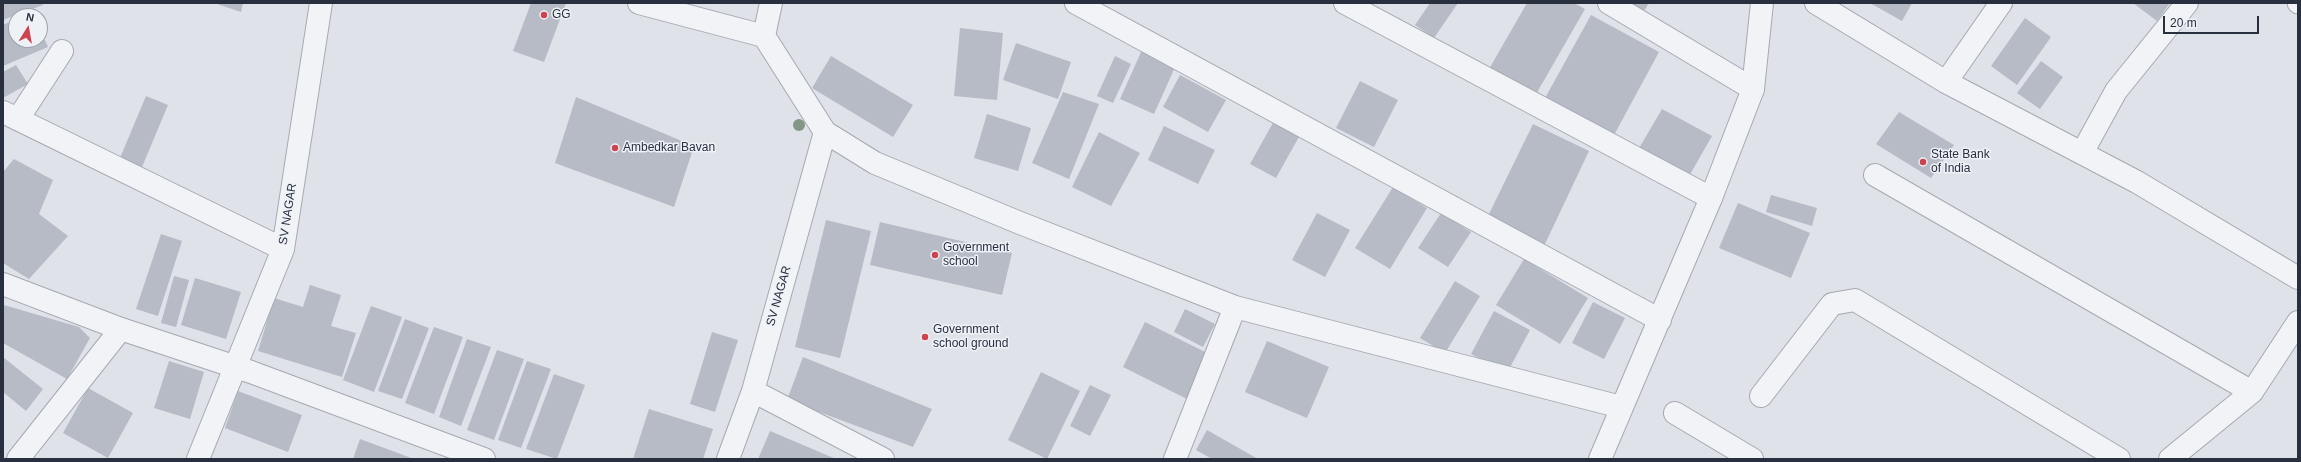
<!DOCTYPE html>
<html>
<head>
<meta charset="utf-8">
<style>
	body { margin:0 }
	#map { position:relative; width:2301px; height:462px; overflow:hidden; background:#dfe2e8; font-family:Helvetica,sans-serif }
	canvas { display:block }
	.frame { position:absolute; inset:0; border:4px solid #282f3f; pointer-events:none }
	.north { position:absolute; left:8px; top:8px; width:40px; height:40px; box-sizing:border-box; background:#eef1f6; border:1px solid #9fa3ad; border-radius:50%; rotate:11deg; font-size:11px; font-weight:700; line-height:16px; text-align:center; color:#282f3f }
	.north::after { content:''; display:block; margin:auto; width:14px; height:18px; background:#cd4350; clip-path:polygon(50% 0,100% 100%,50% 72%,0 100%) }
	.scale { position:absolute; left:2163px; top:16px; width:96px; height:18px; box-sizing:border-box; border:2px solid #282f3f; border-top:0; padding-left:5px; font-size:12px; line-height:14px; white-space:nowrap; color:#282f3f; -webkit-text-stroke:3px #eef1f6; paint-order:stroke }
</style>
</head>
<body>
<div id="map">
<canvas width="2301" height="462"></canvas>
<div class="frame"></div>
<div class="north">N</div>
<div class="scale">20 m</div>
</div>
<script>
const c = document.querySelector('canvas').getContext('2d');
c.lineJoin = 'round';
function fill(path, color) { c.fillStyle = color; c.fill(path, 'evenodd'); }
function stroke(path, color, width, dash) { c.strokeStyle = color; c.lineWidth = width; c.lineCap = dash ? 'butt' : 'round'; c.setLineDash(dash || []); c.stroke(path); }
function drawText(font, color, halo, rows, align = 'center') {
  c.font = font + ' Helvetica,sans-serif'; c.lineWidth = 3; c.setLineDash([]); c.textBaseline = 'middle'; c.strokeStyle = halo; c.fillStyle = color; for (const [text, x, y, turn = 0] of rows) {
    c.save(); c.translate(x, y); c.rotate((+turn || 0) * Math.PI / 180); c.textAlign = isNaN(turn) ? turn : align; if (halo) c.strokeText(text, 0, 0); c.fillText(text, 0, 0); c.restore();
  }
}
fill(new Path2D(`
	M 3,3 L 42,3 L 43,5 L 3,20 Z
	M 214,3 L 243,3 L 241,12 Z
	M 531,3 L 566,3 L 544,62 L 513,51 Z
	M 1430,3 L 1458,3 L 1434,38 L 1415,25 Z
	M 1527,3 L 1574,3 L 1585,9 L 1535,96 L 1489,69 Z
	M 1630,3 L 1649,3 L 1644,11 Z
	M 1870,3 L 1912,3 L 1902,21 Z
	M 2133,3 L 2170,3 L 2157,21 Z
	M 1591,15 L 1659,52 L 1613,137 L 1544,100 Z
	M 2025,18 L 2051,37 L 2017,85 L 1991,66 Z
	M 16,19 L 16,40 L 40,40 L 40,29 L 48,47 L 3,66 L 3,25 Z
	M 960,28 L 1003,33 L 997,100 L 954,96 Z
	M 1016,43 L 1071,62 L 1058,99 L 1003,80 Z
	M 1142,50 L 1176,65 L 1154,114 L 1120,99 Z
	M 831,56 L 913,105 L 893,137 L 812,88 Z
	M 1115,56 L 1131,64 L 1113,103 L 1097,96 Z
	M 2041,61 L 2063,77 L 2040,109 L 2017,93 Z
	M 16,65 L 28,84 L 3,98 L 3,72 Z
	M 1180,75 L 1226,100 L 1208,132 L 1163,107 Z
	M 1360,81 L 1398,100 L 1374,147 L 1336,128 Z
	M 1063,92 L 1099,104 L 1069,179 L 1032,163 Z
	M 146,96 L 168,105 L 142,167 L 120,158 Z
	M 576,97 L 694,146 L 674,207 L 555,163 Z
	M 1662,109 L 1712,136 L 1688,178 L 1638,150 Z
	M 1899,112 L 1954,145 L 1931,178 L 1876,144 Z
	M 987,114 L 1031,128 L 1018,171 L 974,158 Z
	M 1274,121 L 1300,135 L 1276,178 L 1250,164 Z
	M 1533,124 L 1589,151 L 1545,244 L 1488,216 Z
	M 1164,126 L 1215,150 L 1198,184 L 1148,160 Z
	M 1099,132 L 1140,153 L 1111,206 L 1072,187 Z
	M 14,159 L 53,180 L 39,214 L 68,236 L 29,279 L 3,263 L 3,172 Z
	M 1393,187 L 1427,208 L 1390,269 L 1355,248 Z
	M 1771,195 L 1817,208 L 1812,226 L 1766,212 Z
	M 1738,203 L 1810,233 L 1791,278 L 1719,248 Z
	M 1317,213 L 1350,230 L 1325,277 L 1292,260 Z
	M 1441,213 L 1471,232 L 1448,267 L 1418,248 Z
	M 826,220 L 871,231 L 840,358 L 795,347 Z
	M 880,222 L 1012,253 L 1002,295 L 870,265 Z
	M 161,234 L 182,241 L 158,316 L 136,309 Z
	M 1524,259 L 1588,298 L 1560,344 L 1496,305 Z
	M 174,276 L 189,280 L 176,327 L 161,323 Z
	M 195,278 L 241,292 L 226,339 L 181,325 Z
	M 1455,281 L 1480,296 L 1445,353 L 1420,338 Z
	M 310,285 L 341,295 L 331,326 L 356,333 L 342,377 L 258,351 L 274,298 L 303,307 Z
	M 1593,302 L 1625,318 L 1604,359 L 1572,343 Z
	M 4,305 L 79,327 L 90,338 L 67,379 L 3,343 Z
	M 371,306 L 402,317 L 374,392 L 343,380 Z
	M 1185,309 L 1215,324 L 1203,347 L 1174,332 Z
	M 1494,311 L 1530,330 L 1507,373 L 1471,354 Z
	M 405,319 L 429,328 L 402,399 L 378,391 Z
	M 1145,322 L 1209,354 L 1187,399 L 1123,367 Z
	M 434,327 L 463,337 L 434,414 L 405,403 Z
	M 712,332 L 738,340 L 715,412 L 690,404 Z
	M 467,339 L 491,347 L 461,426 L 439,417 Z
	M 1267,341 L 1329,367 L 1307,418 L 1245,392 Z
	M 497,350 L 524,359 L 494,440 L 467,430 Z
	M 3,357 L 43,389 L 26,411 L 3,392 Z
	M 803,357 L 932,409 L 913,447 L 787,400 Z
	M 169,361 L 204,372 L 190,419 L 154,408 Z
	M 527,361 L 551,369 L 521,448 L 498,440 Z
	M 1041,372 L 1080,391 L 1047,459 L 1008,440 Z
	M 554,374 L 585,385 L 557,459 L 526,449 Z
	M 1090,385 L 1111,395 L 1090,436 L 1070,426 Z
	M 88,388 L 133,413 L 108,458 L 63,433 Z
	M 238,391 L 302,415 L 288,452 L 225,428 Z
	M 649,409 L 713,429 L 703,459 L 633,459 Z
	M 1207,430 L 1258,459 L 1212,459 L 1196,450 Z
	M 770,431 L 836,459 L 758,459 Z
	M 360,439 L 414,459 L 353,459 Z`), '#b6bbc5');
const service = new Path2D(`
	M 2297,3 L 2298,4`);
const minor = new Path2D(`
	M 639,3 L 764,36 L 825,132 L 875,163 L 1020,223 L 1235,307 L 1621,407
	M 1076,3 L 1660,320
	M 1345,3 L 1711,198
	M 1609,3 L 1753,89
	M 1816,3 L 1946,82 L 2137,182 L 2298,278
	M 764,36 L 771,3
	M 1946,82 L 2001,3
	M 3,112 L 283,249
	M 18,119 L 62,51
	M 2082,153 L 2116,91 L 2187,3
	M 1875,175 L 2252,392 L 2298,322
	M 3,284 L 121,329 L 251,372 L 484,459
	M 753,391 L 883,459
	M 1761,396 L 1832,304 L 1855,300 L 2119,459
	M 1675,413 L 1752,459
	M 18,459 L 121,329
	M 198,459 L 283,249 L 321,3
	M 728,459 L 753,391 L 825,132
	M 1175,459 L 1235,307
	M 2170,459 L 2252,392`);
const tertiary = new Path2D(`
	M 1600,459 L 1711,198 L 1753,89 L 1762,3`);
stroke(service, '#a4a9b2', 21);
stroke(minor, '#a4a9b2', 24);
stroke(tertiary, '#a4a9b2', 24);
stroke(service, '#f1f3f6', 19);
stroke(minor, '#f1f3f6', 22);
stroke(tertiary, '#f1f3f6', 22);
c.fillStyle = '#849786';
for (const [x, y] of [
	[799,125]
]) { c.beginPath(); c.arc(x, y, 6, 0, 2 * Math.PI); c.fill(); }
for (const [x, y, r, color] of [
	[544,15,4,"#cd4350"],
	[615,148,4,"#cd4350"],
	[1923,162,4,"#cd4350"],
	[935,255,4,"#cd4350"],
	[925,337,4,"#cd4350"]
]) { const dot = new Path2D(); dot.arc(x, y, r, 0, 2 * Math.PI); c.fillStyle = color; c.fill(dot); stroke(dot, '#eef1f6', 1.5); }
drawText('12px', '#282f3f', '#eef1f6', [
	["GG",552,15],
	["Ambedkar Bavan",623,148],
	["State Bank",1931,155],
	["of India",1931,169],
	["Government",943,248],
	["school",943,262],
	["Government",933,330],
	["school ground",933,344]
], 'left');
drawText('12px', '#282f3f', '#eef1f6', [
	["SV NAGAR",288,214,-81],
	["SV NAGAR",779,296,-74]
]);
</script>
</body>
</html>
